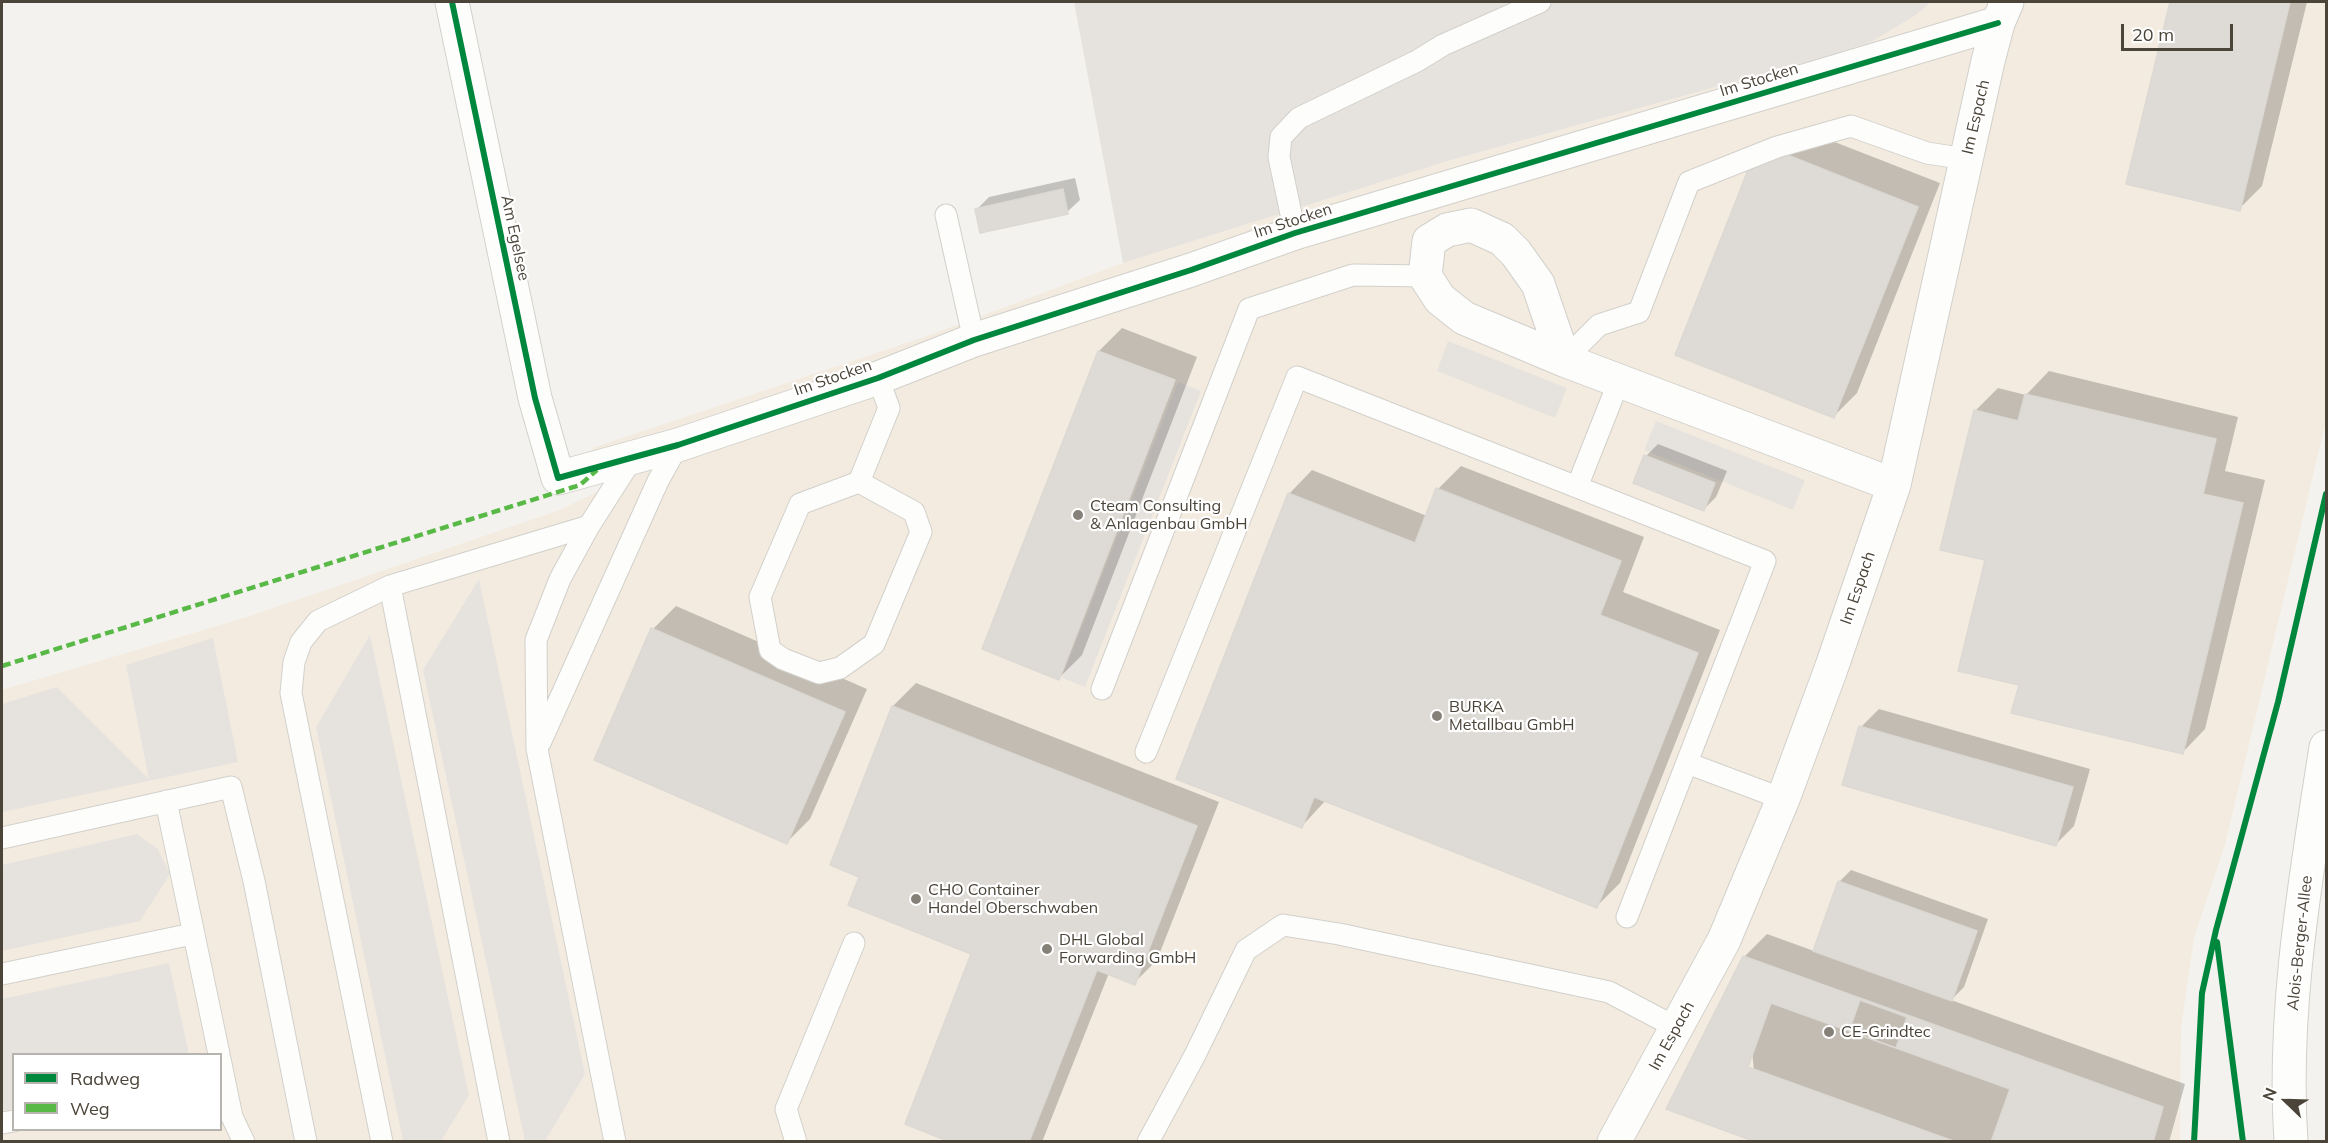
<!DOCTYPE html>
<html>
<head>
<meta charset="utf-8">
<style>
	body { margin:0 }
	#map { position:relative; width:2328px; height:1143px; overflow:hidden; background:#f4f2ee; font-family:Mulish,sans-serif }
	canvas { display:block }
	.frame { position:absolute; inset:0; border:3px solid #4b4439; pointer-events:none }
	.legend { position:absolute; left:12px; top:1053px; width:210px; height:78px; box-sizing:border-box; background:#fff; border:2px solid #b7b4b0; margin:0; padding:8px 10px; list-style:none; font-size:18px; color:#4b4439 }
	.legend li { display:flex; align-items:center; gap:12px; height:30px }
	.legend b { width:30px; border:2px solid #b7b4b0 }
	.north { position:absolute; left:2256px; top:1071px; width:60px; height:60px; -webkit-text-stroke:4px #fff; paint-order:stroke; rotate:293deg; font-size:16px; font-weight:700; line-height:24px; text-align:center; color:#4b4439 }
	.north::after { content:''; display:block; margin:auto; width:21px; height:27px; background:#4b4439; clip-path:polygon(50% 0,100% 100%,50% 72%,0 100%) }
	.scale { position:absolute; left:2121px; top:24px; width:112px; height:27px; box-sizing:border-box; border:3px solid #4b4439; border-top:0; padding-left:8px; font-size:18px; line-height:21px; white-space:nowrap; color:#4b4439; -webkit-text-stroke:4px #fff; paint-order:stroke }
</style>
</head>
<body>
<div id="map">
<canvas width="2328" height="1143"></canvas>
<div class="frame"></div>
<ul class="legend">
<li><b style="height:8px;background:#00873e"></b>Radweg</li>
<li><b style="height:8px;background:#58b947"></b>Weg</li>
</ul>
<div class="north">N</div>
<div class="scale">20 m</div>
</div>
<script>
const c = document.querySelector('canvas').getContext('2d');
c.lineJoin = 'round';
function fill(path, color) { c.fillStyle = color; c.fill(path, 'evenodd'); }
function stroke(path, color, width, dash) { c.strokeStyle = color; c.lineWidth = width; c.lineCap = dash ? 'butt' : 'round'; c.setLineDash(dash || []); c.stroke(path); }
function drawText(font, color, halo, rows, align = 'center') {
  c.font = font + ' Mulish,sans-serif'; c.lineWidth = 4.5; c.setLineDash([]); c.textBaseline = 'middle'; c.strokeStyle = halo; c.fillStyle = color; for (const [text, x, y, turn = 0] of rows) {
    c.save(); c.translate(x, y); c.rotate((+turn || 0) * Math.PI / 180); c.textAlign = isNaN(turn) ? turn : align; if (halo) c.strokeText(text, 0, 0); c.fillText(text, 0, 0); c.restore();
  }
}
fill(new Path2D(`
	M 1931,2 L 2326,2 L 2326,421 L 2225,845 L 2194,938 L 2181,1028 L 2180,1141 L 2,1142 L 2,690 L 247,617 L 557,511 L 606,488 L 592,448 L 930,335 L 1123,263 L 1451,160 L 1828,56 L 1871,42 L 1916,15 ZM 14,1054 L 220,1054 L 220,1130 L 14,1130 Z`), '#f3ebdf');
fill(new Path2D(`
	M 1074,2 L 1931,2 L 1916,15 L 1871,42 L 1828,56 L 1451,160 L 1123,263 Z`), '#e6e2de');
fill(new Path2D(`
	M 1080,2 L 1177,2 L 1222,223 L 1129,243 Z
	M 1448,341 L 1567,388 L 1555,418 L 1437,371 Z
	M 1178,382 L 1201,391 L 1085,687 L 1062,678 Z
	M 1656,421 L 1805,480 L 1793,510 L 1644,450 Z
	M 479,579 L 585,1074 L 545,1141 L 525,1141 L 423,670 Z
	M 370,635 L 469,1095 L 441,1141 L 403,1141 L 316,727 Z
	M 213,638 L 238,762 L 2,812 L 2,704 L 57,687 L 149,779 L 126,665 Z
	M 137,834 L 158,849 L 170,874 L 140,921 L 2,951 L 2,865 Z
	M 169,963 L 189,1054 L 14,1054 L 13,1109 L 2,1111 L 2,999 Z`), '#e6e3df');
fill(new Path2D(`
	M 2171,2 L 2307,2 L 2262,186 L 2239,209 L 2127,183 Z
	M 1809,132 L 1940,183 L 1857,393 L 1834,416 L 1750,171 Z
	M 1075,178 L 1080,200 L 1067,212 L 977,209 L 989,197 Z
	M 1122,328 L 1197,357 L 1082,655 L 1059,678 L 1099,351 Z
	M 2049,371 L 2238,417 L 2225,471 L 2265,480 L 2205,729 L 2182,753 L 2020,684 L 1987,559 L 1975,411 L 1998,388 L 2026,395 Z
	M 1658,444 L 1727,471 L 1716,497 L 1704,509 L 1646,456 Z
	M 1461,466 L 1644,537 L 1623,592 L 1720,630 L 1620,883 L 1597,906 L 1326,800 L 1302,826 L 1289,494 L 1312,470 L 1427,516 L 1438,489 Z
	M 676,606 L 867,689 L 810,819 L 787,842 L 653,629 Z
	M 916,683 L 1219,802 L 1157,960 L 1134,983 L 1109,973 L 1042,1142 L 954,1142 L 973,953 L 861,876 L 832,864 L 893,706 Z
	M 1879,709 L 2090,769 L 2074,826 L 2056,844 L 1861,727 Z
	M 1851,870 L 1988,919 L 1964,987 L 1951,1000 L 2185,1084 L 2169,1142 L 1760,1142 L 1744,957 L 1767,934 L 1814,951 L 1839,882 Z`), '#0003');
const building = new Path2D(`
	M 2170,2 L 2290,2 L 2240,211 L 2126,184 Z
	M 1785,154 L 1918,207 L 1834,418 L 1675,355 L 1748,170 Z
	M 1063,189 L 1068,214 L 980,233 L 975,209 Z
	M 1098,351 L 1175,380 L 1059,680 L 982,649 Z
	M 2025,394 L 2216,439 L 2203,494 L 2243,503 L 2183,754 L 2011,713 L 2019,685 L 1958,671 L 1985,560 L 1940,550 L 1974,410 L 2018,421 Z
	M 1644,455 L 1715,483 L 1704,511 L 1633,483 Z
	M 1436,488 L 1621,561 L 1600,615 L 1698,653 L 1597,908 L 1314,797 L 1302,828 L 1176,779 L 1288,493 L 1415,543 Z
	M 651,628 L 845,712 L 787,844 L 594,760 Z
	M 892,706 L 1197,826 L 1135,985 L 1097,970 L 1029,1142 L 950,1142 L 905,1124 L 971,954 L 848,905 L 859,877 L 830,865 Z
	M 1859,726 L 2073,787 L 2056,846 L 1842,785 Z
	M 1838,881 L 1977,931 L 1952,1001 L 1813,951 Z
	M 1743,956 L 2163,1107 L 2153,1142 L 1756,1142 L 1666,1109 Z
	M 1860,1000 L 1907,1017 L 1896,1048 L 1849,1031 Z
	M 1771,1003 L 2010,1089 L 1991,1142 L 1956,1142 L 1748,1067 Z`);
fill(building, '#dedbd6');
stroke(building, '#dcd9d4', 1.5);
const service = new Path2D(`
	M 946,215 L 974,340
	M 1295,233 L 1279,157 L 1281,137 L 1299,118 L 1417,61 L 1443,45 L 1540,2
	M 1564,360 L 1599,325 L 1639,312 L 1689,182 L 1777,147 L 1851,126 L 1927,153 L 1966,159
	M 859,482 L 914,512 L 921,532 L 874,644 L 840,668 L 819,673 L 783,659 L 770,650 L 760,597 L 800,504 L 859,482 L 889,408 L 878,378
	M 1577,487 L 1765,561 L 1627,917
	M 390,586 L 499,1142
	M 1102,689 L 1249,309 L 1353,275 L 1425,276
	M 540,743 L 658,481 L 678,445
	M 1146,752 L 1297,377 L 1577,487 L 1619,381
	M 1687,763 L 1783,799
	M 166,801 L 219,1054
	M 2,838 L 231,787 L 254,881 L 306,1142
	M 2,974 L 192,934
	M 220,1059 L 232,1117 L 244,1142
	M 2,1123 L 14,1121
	M 382,1142 L 291,693 L 294,662 L 301,642 L 318,621 L 390,586 L 589,526
	M 615,1142 L 537,749 L 536,640 L 560,579 L 589,526 L 633,457
	M 796,1142 L 786,1109 L 854,943
	M 1148,1142 L 1195,1055 L 1246,950 L 1283,925 L 1339,934 L 1609,992 L 1677,1028`);
const minor = new Path2D(`
	M 452,2 L 535,398 L 558,478 L 678,445 L 878,378 L 974,340 L 1191,270 L 1295,233 L 1998,23
	M 1564,360 L 1464,318 L 1440,299 L 1425,276 L 1429,241 L 1447,230 L 1471,225 L 1502,239 L 1516,253 L 1538,284 L 1564,360 L 1894,485
	M 1614,1142 L 1724,940 L 1783,799 L 1831,669 L 1894,485 L 1988,61 L 1998,23 L 2007,2`);
const tertiary = new Path2D(`
	M 2291,1142 C 2282,1009 2306,877 2326,747`);
stroke(service, '#d2d0cb', 23);
stroke(minor, '#d2d0cb', 35);
stroke(tertiary, '#d2d0cb', 35);
stroke(service, '#fdfdfc', 21);
stroke(minor, '#fdfdfc', 33);
stroke(tertiary, '#fdfdfc', 33);
stroke(new Path2D(`
	M 2,666 L 580,485 L 597,470`), '#58b947', 4.5, [9, 4.5]);
stroke(new Path2D(`
	M 452,2 L 535,398 L 558,478 L 678,445 L 878,378 L 974,340 L 1191,270 L 1295,233 L 1998,23
	M 2217,942 L 2243,1142
	M 2194,1142 L 2202,993 L 2216,930 L 2278,702 L 2326,494`), '#00873e', 6);
for (const [x, y, r, color] of [
	[1078,515,6,"#868178"],
	[1437,716,6,"#868178"],
	[916,899,6,"#868178"],
	[1047,949,6,"#868178"],
	[1829,1032,6,"#868178"]
]) { const dot = new Path2D(); dot.arc(x, y, r, 0, 2 * Math.PI); c.fillStyle = color; c.fill(dot); stroke(dot, '#fff', 2); }
drawText('16px', '#4b4439', '#fff', [
	["Im Stocken",1759,80,-17],
	["Im Espach",1976,117,-77],
	["Im Stocken",1293,221,-18],
	["Am Egelsee",515,238,78],
	["Im Stocken",833,378,-19],
	["Im Espach",1858,588,-71],
	["Alois-Berger-Allee",2300,943,-84],
	["Im Espach",1672,1036,-61]
]);
drawText('16px', '#4b4439', '#fff', [
	["Cteam Consulting",1090,506],
	["& Anlagenbau GmbH",1090,524],
	["BURKA",1449,707],
	["Metallbau GmbH",1449,725],
	["CHO Container",928,890],
	["Handel Oberschwaben",928,908],
	["DHL Global",1059,940],
	["Forwarding GmbH",1059,958],
	["CE-Grindtec",1841,1032]
], 'left');
</script>
</body>
</html>
